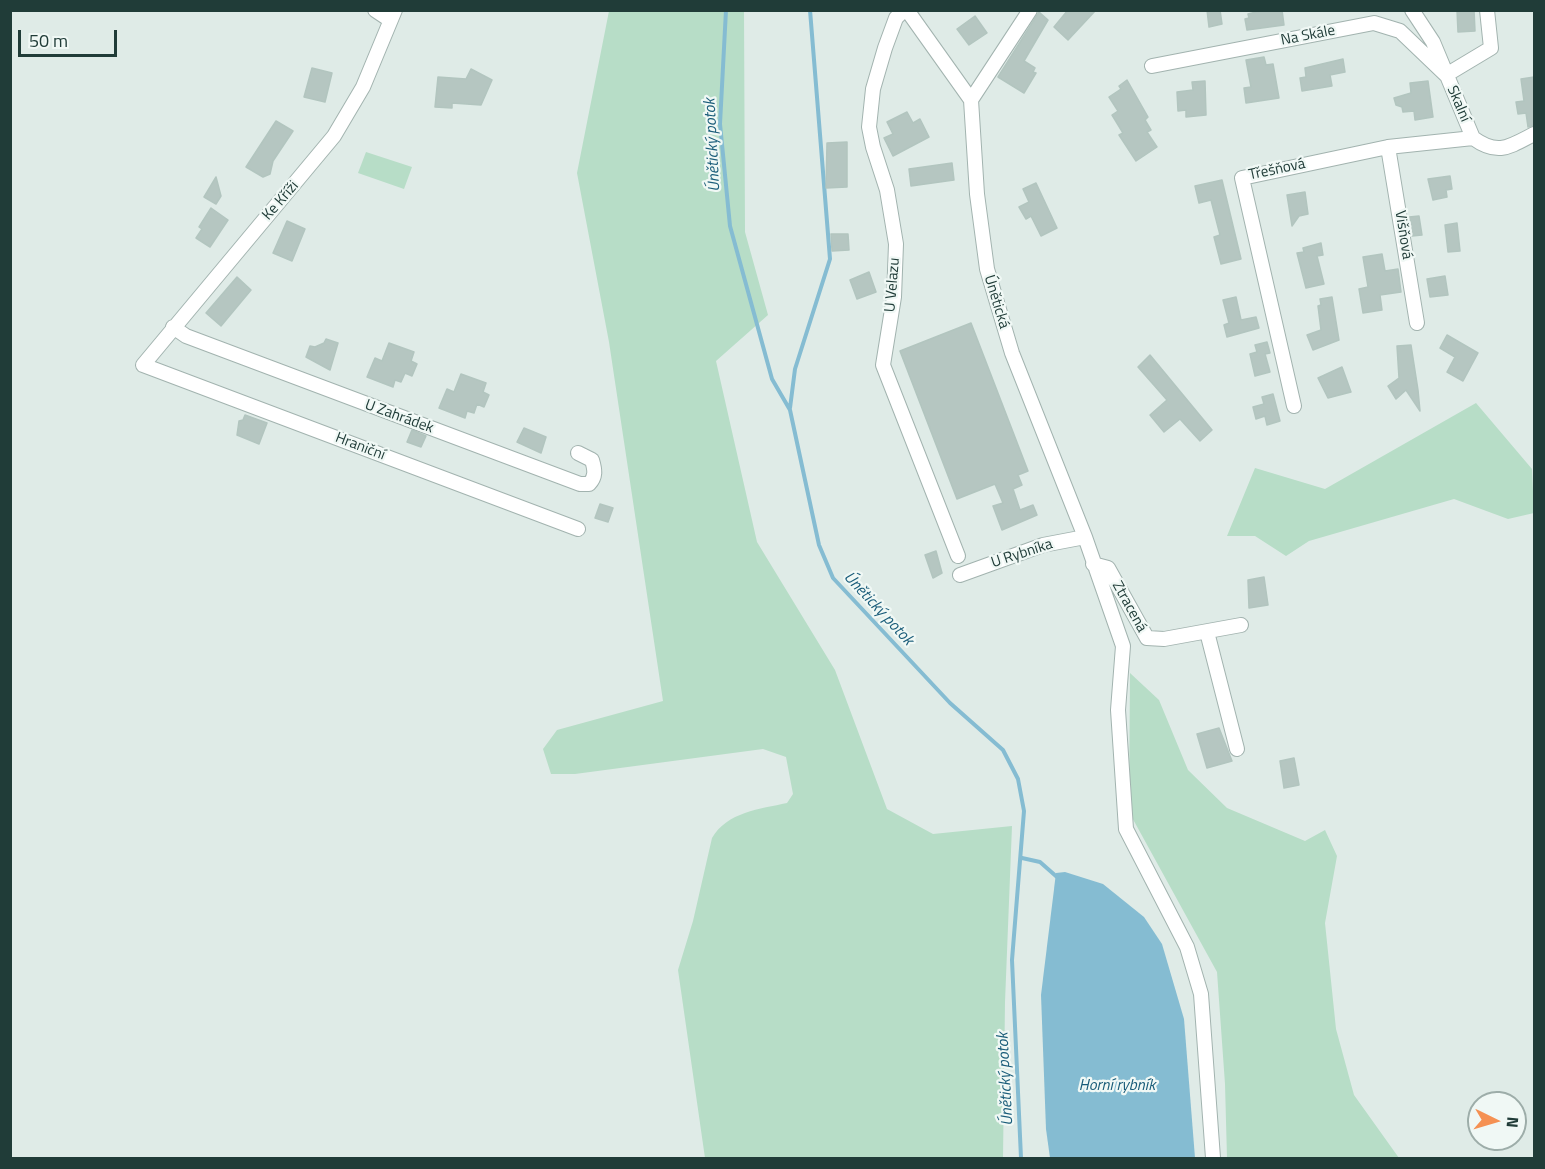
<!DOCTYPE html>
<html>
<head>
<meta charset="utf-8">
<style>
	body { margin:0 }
	#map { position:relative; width:1545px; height:1169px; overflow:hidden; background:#dfebe7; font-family:"Titillium Web",sans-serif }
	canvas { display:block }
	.frame { position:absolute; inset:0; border:12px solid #203c38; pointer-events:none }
	.north { position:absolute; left:1467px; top:1091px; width:60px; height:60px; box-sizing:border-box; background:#f0f8f5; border:2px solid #9dada9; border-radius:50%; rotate:95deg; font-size:16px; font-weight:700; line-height:24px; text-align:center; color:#203c38 }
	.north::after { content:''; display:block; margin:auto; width:21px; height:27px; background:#f59153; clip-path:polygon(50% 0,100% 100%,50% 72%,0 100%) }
	.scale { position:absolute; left:18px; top:30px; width:99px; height:27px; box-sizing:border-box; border:3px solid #203c38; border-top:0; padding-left:8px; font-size:18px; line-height:21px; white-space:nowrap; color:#203c38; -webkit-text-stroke:4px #f0f8f5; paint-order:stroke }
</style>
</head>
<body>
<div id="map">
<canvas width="1545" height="1169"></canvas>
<div class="frame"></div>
<div class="north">N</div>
<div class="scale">50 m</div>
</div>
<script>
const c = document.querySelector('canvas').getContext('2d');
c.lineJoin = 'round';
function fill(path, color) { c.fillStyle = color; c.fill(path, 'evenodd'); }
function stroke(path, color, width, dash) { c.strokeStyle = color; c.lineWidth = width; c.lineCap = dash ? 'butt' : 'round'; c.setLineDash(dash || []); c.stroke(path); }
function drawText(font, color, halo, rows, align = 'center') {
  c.font = font + ' "Titillium Web",sans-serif'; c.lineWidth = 4.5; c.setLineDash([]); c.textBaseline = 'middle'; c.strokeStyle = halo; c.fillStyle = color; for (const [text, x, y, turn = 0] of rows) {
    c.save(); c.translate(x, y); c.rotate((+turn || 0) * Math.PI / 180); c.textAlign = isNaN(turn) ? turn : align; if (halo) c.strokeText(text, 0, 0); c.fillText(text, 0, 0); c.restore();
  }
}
fill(new Path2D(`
	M 609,11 L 744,11 L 745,232 L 768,315 L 716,361 L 757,542 L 835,670 L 887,809 L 933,834 L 1012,826 L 1005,1002 L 1003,1158 L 705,1158 L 678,970 L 693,921 L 712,838 C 727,812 760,809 787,803 L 793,794 L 786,757 L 763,749 L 575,774 L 551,774 L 543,749 L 557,730 L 663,701 L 609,342 L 577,173 Z
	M 366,152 L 412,167 L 404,189 L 358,173 Z
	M 1476,403 L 1532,469 L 1534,513 L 1508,519 L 1454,499 L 1309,541 L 1286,556 L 1255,536 L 1227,536 L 1255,468 L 1325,489 Z
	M 1130,673 L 1159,700 L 1188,770 L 1227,808 L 1305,841 L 1325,830 L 1337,856 L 1325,923 L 1336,1029 L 1354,1095 L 1399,1158 L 1227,1158 L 1225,1084 L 1217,972 L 1129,812 Z`), '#b7ddc7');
fill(new Path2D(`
	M 1065,872 L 1103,884 L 1144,917 L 1162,944 L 1184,1019 L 1195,1158 L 1050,1158 L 1046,1129 L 1041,995 L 1056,873 Z`), '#85bcd2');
stroke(new Path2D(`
	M 726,10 L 720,124 L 730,226 L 772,379 L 790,410 L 819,545 L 833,578 L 950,703 L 1003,750 L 1018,779 L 1024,811 L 1012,960 L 1021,1158
	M 790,408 L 795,369 L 830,259 L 810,10
	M 1022,858 L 1040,862 L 1057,877`), '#85bcd2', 4);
const building = new Path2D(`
	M 1068,10 L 1096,10 L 1068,40 L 1054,27 Z
	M 1207,10 L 1220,10 L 1222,24 L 1209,27 Z
	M 1264,10 L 1282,10 L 1284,25 L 1247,30 L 1245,19 L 1249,18 L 1248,14 Z
	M 1457,10 L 1474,10 L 1475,31 L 1458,32 Z
	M 1039,12 L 1048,20 L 1024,61 L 1035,68 L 1033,72 L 1036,73 L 1024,93 L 998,77 Z
	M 975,16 L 987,33 L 969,45 L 957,29 Z
	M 1264,57 L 1266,65 L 1273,64 L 1279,98 L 1246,103 L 1244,88 L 1251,87 L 1246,60 Z
	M 1343,59 L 1345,72 L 1330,75 L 1332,86 L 1302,91 L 1300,78 L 1306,77 L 1305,68 Z
	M 312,68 L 332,73 L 325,102 L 304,97 Z
	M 471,69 L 492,80 L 481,105 L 452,103 L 452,108 L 435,107 L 438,77 L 466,79 Z
	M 1534,77 L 1534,125 L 1528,127 L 1526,113 L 1518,114 L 1516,102 L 1524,101 L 1521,79 Z
	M 1127,80 L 1148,117 L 1145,120 L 1151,130 L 1147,132 L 1157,147 L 1136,161 L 1119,135 L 1123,133 L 1112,115 L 1118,111 L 1109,97 L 1121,89 L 1119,86 Z
	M 1205,81 L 1206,115 L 1186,117 L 1186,110 L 1178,111 L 1177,92 L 1193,90 L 1192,82 Z
	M 1428,81 L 1433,117 L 1415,120 L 1414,111 L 1403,112 L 1402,107 L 1396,105 L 1394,98 L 1411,93 L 1410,83 Z
	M 907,112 L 913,123 L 920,119 L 929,137 L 893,156 L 884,138 L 893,134 L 887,122 Z
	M 276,121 L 293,131 L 273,161 L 270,174 L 263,177 L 246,167 Z
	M 847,142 L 847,187 L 826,188 L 827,143 Z
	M 952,163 L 954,180 L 911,186 L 909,169 Z
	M 1450,176 L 1452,189 L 1446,190 L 1447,197 L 1433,200 L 1428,179 Z
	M 216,177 L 221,196 L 216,204 L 204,197 Z
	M 1222,180 L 1241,259 L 1221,264 L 1214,237 L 1220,235 L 1211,200 L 1199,203 L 1195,186 Z
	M 1036,183 L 1057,228 L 1041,236 L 1031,216 L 1026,219 L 1019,207 L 1029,202 L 1023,189 Z
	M 1305,192 L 1308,214 L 1299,216 L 1292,226 L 1287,195 Z
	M 211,208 L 228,220 L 210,247 L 196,238 L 202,229 L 199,227 Z
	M 1419,216 L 1422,235 L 1412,236 L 1409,217 Z
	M 287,221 L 305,229 L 292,261 L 273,253 Z
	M 1457,223 L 1460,251 L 1448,252 L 1445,225 Z
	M 831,234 L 848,234 L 849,250 L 832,251 Z
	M 1321,243 L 1323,255 L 1317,256 L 1324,284 L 1306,288 L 1297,253 L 1304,252 L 1303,248 Z
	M 1382,254 L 1385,271 L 1398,269 L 1401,292 L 1380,295 L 1382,310 L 1363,313 L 1359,289 L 1368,287 L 1363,257 Z
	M 869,272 L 876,292 L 857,299 L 850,280 Z
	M 1445,276 L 1448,295 L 1430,297 L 1427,279 Z
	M 237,277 L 251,290 L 221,326 L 206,313 Z
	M 1236,297 L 1241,320 L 1256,317 L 1259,328 L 1227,337 L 1224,325 L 1229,323 L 1223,300 Z
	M 1332,297 L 1339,340 L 1313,350 L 1307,335 L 1321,330 L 1318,306 L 1321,305 L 1320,299 Z
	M 971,323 L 1028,471 L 1018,475 L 1022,485 L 1013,489 L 1020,510 L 1033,505 L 1037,515 L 1002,530 L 993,506 L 1003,503 L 995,484 L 957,499 L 900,351 Z
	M 1447,335 L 1478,353 L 1463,381 L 1447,372 L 1455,357 L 1440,348 Z
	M 326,339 L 338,343 L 330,370 L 306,357 L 310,346 L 315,347 L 324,343 Z
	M 1267,342 L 1270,353 L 1265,354 L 1270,372 L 1255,376 L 1250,354 L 1257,352 L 1255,345 Z
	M 389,343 L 414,352 L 411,361 L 417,364 L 412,376 L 405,373 L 401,382 L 395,380 L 393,387 L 367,377 L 375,358 L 382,361 Z
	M 1411,345 L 1418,390 L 1420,411 L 1406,390 L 1396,399 L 1388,386 L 1399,378 L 1397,346 Z
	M 1150,355 L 1212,430 L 1200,441 L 1180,419 L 1164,432 L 1150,415 L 1167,400 L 1138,367 Z
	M 1342,367 L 1351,392 L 1328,398 L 1318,378 Z
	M 461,374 L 486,383 L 483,392 L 489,395 L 484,407 L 477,404 L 474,413 L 467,411 L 465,418 L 439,408 L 447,389 L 454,392 Z
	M 1273,394 L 1280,421 L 1267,425 L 1265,416 L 1256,419 L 1253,407 L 1264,404 L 1262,397 Z
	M 245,415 L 267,423 L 259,444 L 237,435 L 239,421 L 243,420 Z
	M 524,428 L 546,437 L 541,453 L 517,442 Z
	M 412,430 L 426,436 L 421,447 L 407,442 Z
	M 600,504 L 613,508 L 608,522 L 595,518 Z
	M 936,551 L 942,573 L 933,578 L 925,555 Z
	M 1264,577 L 1268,605 L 1249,608 L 1248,580 Z
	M 1219,728 L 1232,761 L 1207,768 L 1197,734 Z
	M 1294,758 L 1299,785 L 1284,788 L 1280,761 Z`);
fill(building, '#b5c6c1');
stroke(building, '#b2c5bf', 1.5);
const street = new Path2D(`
	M 375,10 L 390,20
	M 395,10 L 363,87 L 334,136 L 143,365 L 578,529
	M 904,10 L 896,18 L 885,48 L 873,89 L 869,127 L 873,147 L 887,190 L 896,244 L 894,297 L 883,365 L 958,556
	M 907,10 L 971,100 L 977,194 L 987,269 L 1012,353 L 1085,537 L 1123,646 L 1118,710 L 1126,829 L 1187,947 L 1201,994 L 1213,1158
	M 1412,10 L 1433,42 L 1473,138 C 1498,156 1509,147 1534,134
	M 1152,66 L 1374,23 L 1400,31 L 1446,75 L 1491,48 L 1487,10
	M 971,100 L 1030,10
	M 1388,147 L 1417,323
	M 173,327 L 186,336 L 580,484 L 589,484 C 596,477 595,470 592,460 L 578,453
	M 1294,406 L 1242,178 L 1388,147 L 1473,138
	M 1093,564 L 1108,568 L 1147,638 L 1164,639 L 1241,625
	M 960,575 L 1043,545 L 1085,537
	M 1207,632 L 1237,749`);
stroke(street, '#a2b3af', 16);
stroke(street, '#fff', 14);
drawText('15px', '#203c38', '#f0f8f5', [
	["Na Skále",1308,36,-11],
	["Skalní",1458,104,67],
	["Třešňová",1277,170,-12],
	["Ke Kříži",281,201,-49],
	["Višňová",1403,235,81],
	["U Velazu",893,285,-85],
	["Únětická",996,302,73],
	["U Zahrádek",399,417,20],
	["Hraniční",360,447,21],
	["U Rybníka",1022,554,-18],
	["Ztracená",1129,607,61]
]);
drawText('italic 16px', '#195c79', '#f0f8f5', [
	["Únětický potok",713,145,-93],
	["Únětický potok",878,609,47],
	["Únětický potok",1006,1079,-93],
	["Horní rybník",1117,1086]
]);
</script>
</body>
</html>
